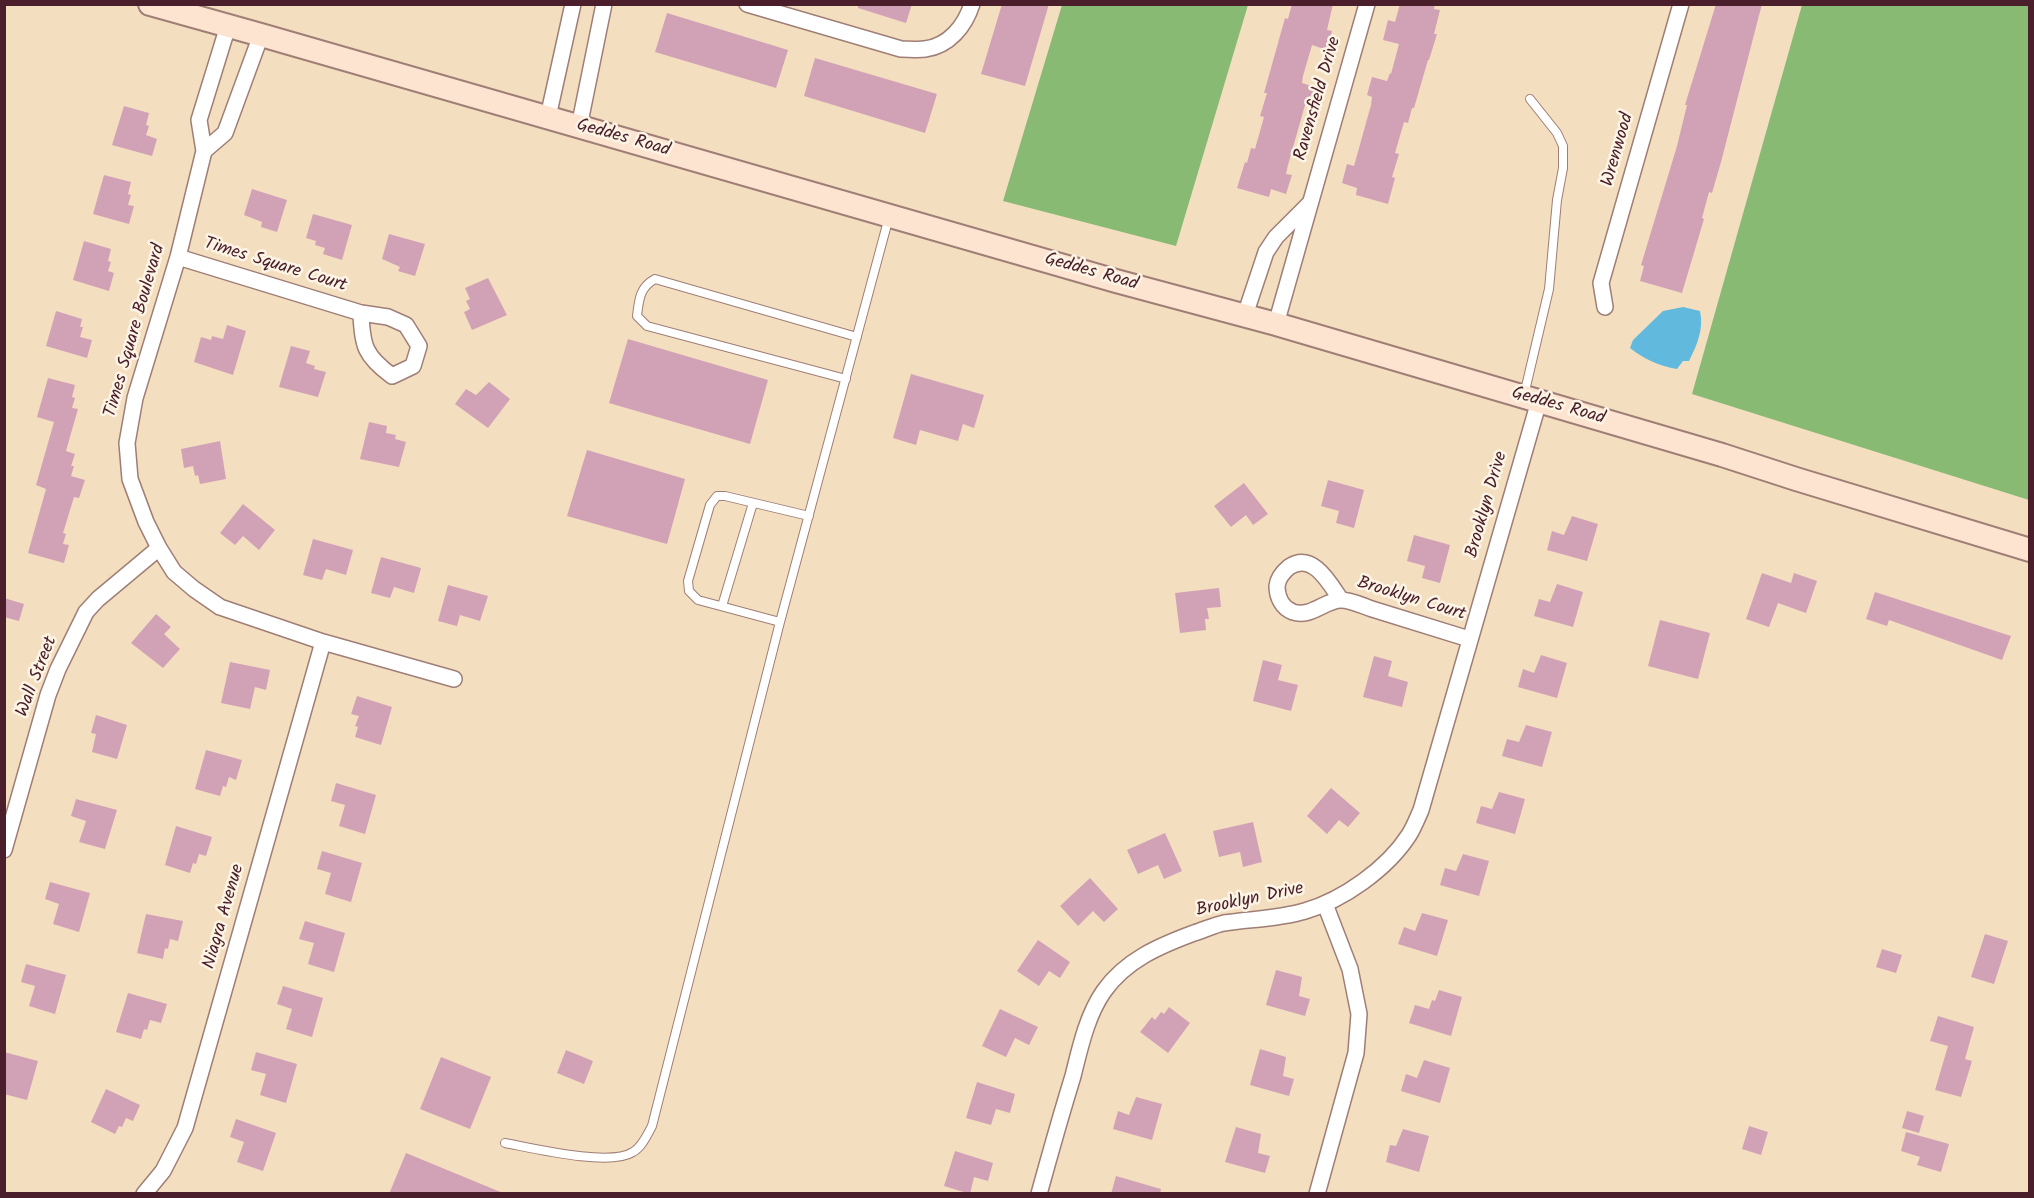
<!DOCTYPE html>
<html>
<head>
<meta charset="utf-8">
<style>
	body { margin:0 }
	#map { position:relative; width:2034px; height:1198px; overflow:hidden; background:#f4dec0; font-family:Kalam,sans-serif }
	canvas { display:block }
	.frame { position:absolute; inset:0; border:6px solid #4a1f2b; pointer-events:none }
</style>
</head>
<body>
<div id="map">
<canvas width="2034" height="1198"></canvas>
<div class="frame"></div>
</div>
<script>
const c = document.querySelector('canvas').getContext('2d');
c.lineJoin = 'round';
function fill(path, color) { c.fillStyle = color; c.fill(path, 'evenodd'); }
function stroke(path, color, width, dash) { c.strokeStyle = color; c.lineWidth = width; c.lineCap = dash ? 'butt' : 'round'; c.setLineDash(dash || []); c.stroke(path); }
function drawText(font, color, halo, rows, align = 'center') {
  c.font = font + ' Kalam,sans-serif'; c.lineWidth = 5; c.setLineDash([]); c.textBaseline = 'middle'; c.strokeStyle = halo; c.fillStyle = color; for (const [text, x, y, turn = 0] of rows) {
    c.save(); c.translate(x, y); c.rotate((+turn || 0) * Math.PI / 180); c.textAlign = isNaN(turn) ? turn : align; if (halo) c.strokeText(text, 0, 0); c.fillText(text, 0, 0); c.restore();
  }
}
fill(new Path2D(`
	M 1062,5 L 1248,5 L 1176,246 L 1003,201 Z
	M 1802,5 L 2029,5 L 2029,500 L 1692,394 Z`), '#88ba74');
fill(new Path2D(`
	M 1683,307 L 1700,311 C 1704,329 1697,345 1689,361 L 1683,361 L 1677,369 C 1659,366 1644,359 1630,348 L 1633,340 L 1663,311 Z`), '#61b9de');
fill(new Path2D(`
	M 858,4 L 912,4 L 906,23 L 858,8 Z
	M 1002,4 L 1049,4 L 1025,86 L 981,74 Z
	M 1292,4 L 1333,4 L 1327,30 L 1332,31 L 1327,50 L 1312,45 L 1303,76 L 1302,83 L 1318,88 L 1312,107 L 1305,105 L 1288,165 L 1286,174 L 1292,175 L 1286,194 L 1271,189 L 1269,197 L 1237,188 L 1245,162 L 1247,163 L 1251,148 L 1255,149 L 1264,117 L 1260,116 L 1267,93 L 1264,93 L 1285,18 L 1288,19 Z
	M 1400,4 L 1435,4 L 1434,9 L 1440,10 L 1434,34 L 1437,34 L 1429,60 L 1428,60 L 1414,108 L 1412,108 L 1408,123 L 1404,122 L 1395,153 L 1399,154 L 1392,177 L 1395,178 L 1388,204 L 1356,195 L 1357,188 L 1342,183 L 1347,164 L 1354,166 L 1371,105 L 1372,97 L 1367,95 L 1372,77 L 1387,81 L 1390,73 L 1391,74 L 1399,44 L 1383,40 L 1388,20 L 1395,22 Z
	M 1716,4 L 1762,4 L 1721,162 L 1712,193 L 1709,192 L 1702,218 L 1704,219 L 1682,293 L 1640,281 L 1644,266 L 1641,265 L 1677,146 L 1687,105 L 1685,105 Z
	M 667,13 L 788,50 L 776,88 L 655,52 Z
	M 815,58 L 937,94 L 925,133 L 804,96 Z
	M 124,106 L 149,113 L 146,125 L 149,126 L 146,135 L 157,139 L 152,156 L 112,145 Z
	M 104,175 L 131,182 L 128,194 L 131,195 L 128,205 L 134,206 L 129,224 L 93,214 Z
	M 252,189 L 287,200 L 277,232 L 261,227 L 262,222 L 244,215 Z
	M 313,214 L 352,225 L 342,260 L 323,254 L 325,248 L 315,245 L 316,241 L 306,238 Z
	M 389,234 L 425,244 L 415,276 L 398,271 L 400,267 L 382,259 Z
	M 84,241 L 111,249 L 108,261 L 111,262 L 108,271 L 114,273 L 109,291 L 73,280 Z
	M 488,278 L 507,315 L 472,330 L 464,312 L 470,309 L 466,301 L 470,299 L 465,288 Z
	M 56,311 L 82,319 L 80,327 L 83,327 L 80,337 L 92,340 L 87,358 L 46,346 Z
	M 227,325 L 246,331 L 233,375 L 194,362 L 201,337 L 211,340 L 212,336 L 223,339 Z
	M 628,339 L 768,380 L 750,444 L 609,403 Z
	M 291,346 L 310,351 L 306,363 L 315,366 L 314,369 L 326,372 L 318,397 L 279,387 Z
	M 911,374 L 984,395 L 974,428 L 963,424 L 958,441 L 920,430 L 916,445 L 893,438 Z
	M 48,378 L 75,385 L 72,397 L 75,398 L 72,408 L 78,409 L 66,451 L 75,454 L 71,466 L 74,466 L 71,476 L 85,480 L 79,498 L 74,497 L 63,533 L 66,534 L 63,544 L 69,545 L 64,563 L 28,553 L 46,489 L 36,485 L 54,422 L 37,417 Z
	M 489,382 L 510,399 L 488,428 L 455,404 L 466,389 L 476,395 Z
	M 369,422 L 387,426 L 386,433 L 396,435 L 395,439 L 406,442 L 399,467 L 360,459 Z
	M 220,441 L 226,479 L 200,484 L 198,475 L 195,476 L 193,466 L 184,468 L 181,449 Z
	M 587,450 L 685,479 L 667,544 L 567,516 Z
	M 1328,480 L 1364,490 L 1354,528 L 1336,523 L 1339,511 L 1321,506 Z
	M 1244,483 L 1268,514 L 1253,525 L 1246,515 L 1231,527 L 1214,506 Z
	M 243,504 L 275,530 L 259,550 L 243,536 L 235,545 L 220,533 Z
	M 1572,516 L 1598,524 L 1587,561 L 1547,550 L 1552,531 L 1564,535 Z
	M 1414,535 L 1450,545 L 1440,583 L 1422,578 L 1425,566 L 1407,561 Z
	M 313,539 L 353,550 L 346,575 L 326,569 L 322,580 L 303,575 Z
	M 381,557 L 421,568 L 414,593 L 394,587 L 390,598 L 371,593 Z
	M 1762,573 L 1791,583 L 1794,573 L 1817,581 L 1806,613 L 1778,603 L 1769,627 L 1746,619 Z
	M 1557,584 L 1583,592 L 1573,627 L 1534,616 L 1539,599 L 1550,602 Z
	M 448,585 L 488,596 L 480,621 L 460,615 L 457,626 L 438,621 Z
	M 1219,588 L 1221,607 L 1207,608 L 1209,619 L 1205,619 L 1206,630 L 1180,633 L 1175,593 Z
	M 1875,592 L 2011,636 L 2002,660 L 1889,620 L 1887,626 L 1866,619 Z
	M 4,598 L 24,604 L 19,621 L 4,617 Z
	M 156,614 L 171,627 L 164,634 L 180,649 L 163,668 L 131,643 Z
	M 1660,620 L 1710,633 L 1698,679 L 1648,666 Z
	M 1541,655 L 1567,663 L 1557,698 L 1518,687 L 1523,669 L 1534,673 Z
	M 1374,656 L 1392,661 L 1388,676 L 1408,682 L 1402,707 L 1363,697 Z
	M 1263,660 L 1282,665 L 1278,680 L 1298,685 L 1291,711 L 1253,701 Z
	M 230,662 L 270,670 L 266,690 L 255,687 L 250,709 L 221,703 Z
	M 357,696 L 392,707 L 381,745 L 355,737 L 358,727 L 355,726 L 359,716 L 351,714 Z
	M 96,715 L 127,725 L 117,759 L 92,752 L 96,734 L 91,733 Z
	M 1526,725 L 1552,732 L 1542,767 L 1502,756 L 1507,739 L 1519,742 Z
	M 206,750 L 242,760 L 236,780 L 229,777 L 226,787 L 223,786 L 220,796 L 195,789 Z
	M 336,783 L 376,795 L 365,834 L 339,826 L 345,805 L 331,801 Z
	M 1331,788 L 1360,813 L 1348,827 L 1339,820 L 1327,834 L 1307,816 Z
	M 1499,792 L 1525,799 L 1515,834 L 1476,823 L 1481,806 L 1492,809 Z
	M 76,799 L 117,810 L 105,849 L 79,842 L 86,821 L 71,816 Z
	M 1253,822 L 1262,862 L 1243,867 L 1240,852 L 1219,857 L 1213,831 Z
	M 176,826 L 212,837 L 206,856 L 199,854 L 196,864 L 193,863 L 190,873 L 165,865 Z
	M 1165,833 L 1182,871 L 1164,879 L 1158,865 L 1138,874 L 1127,850 Z
	M 322,851 L 362,863 L 351,902 L 325,894 L 331,873 L 317,869 Z
	M 1463,854 L 1489,861 L 1479,896 L 1440,885 L 1445,868 L 1456,871 Z
	M 1090,878 L 1118,909 L 1104,922 L 1093,911 L 1078,926 L 1060,906 Z
	M 50,882 L 90,893 L 79,932 L 53,924 L 59,904 L 45,899 Z
	M 1422,913 L 1448,920 L 1437,956 L 1398,944 L 1404,927 L 1415,931 Z
	M 146,914 L 183,921 L 178,941 L 170,939 L 168,949 L 165,948 L 163,959 L 137,953 Z
	M 305,921 L 345,933 L 334,972 L 308,964 L 314,943 L 299,939 Z
	M 1985,934 L 2008,941 L 1994,984 L 1971,977 Z
	M 1038,940 L 1070,962 L 1060,978 L 1049,971 L 1039,986 L 1017,971 Z
	M 1882,949 L 1902,955 L 1896,973 L 1876,967 Z
	M 26,964 L 66,975 L 55,1014 L 29,1006 L 35,986 L 21,982 Z
	M 1276,970 L 1302,977 L 1299,996 L 1310,999 L 1305,1016 L 1266,1005 Z
	M 283,986 L 323,998 L 312,1037 L 286,1029 L 292,1009 L 277,1004 Z
	M 1439,990 L 1462,997 L 1451,1036 L 1409,1023 L 1415,1005 L 1429,1009 L 1432,1000 L 1435,1001 Z
	M 128,993 L 167,1004 L 161,1023 L 150,1020 L 147,1030 L 144,1029 L 141,1039 L 116,1032 Z
	M 1169,1007 L 1190,1023 L 1168,1053 L 1140,1032 L 1152,1017 L 1155,1020 L 1161,1012 L 1164,1014 Z
	M 1000,1009 L 1038,1027 L 1029,1045 L 1015,1038 L 1006,1057 L 982,1046 Z
	M 1938,1016 L 1974,1027 L 1965,1059 L 1972,1061 L 1961,1097 L 1935,1090 L 1948,1046 L 1930,1041 Z
	M 1260,1049 L 1286,1057 L 1283,1076 L 1294,1079 L 1289,1096 L 1250,1085 Z
	M 566,1050 L 593,1061 L 584,1084 L 557,1073 Z
	M 4,1052 L 38,1061 L 27,1100 L 4,1094 Z
	M 256,1052 L 297,1064 L 286,1103 L 260,1095 L 266,1074 L 251,1070 Z
	M 441,1057 L 491,1077 L 470,1129 L 420,1109 Z
	M 1424,1060 L 1450,1068 L 1440,1103 L 1401,1091 L 1406,1074 L 1417,1078 Z
	M 977,1082 L 1015,1094 L 1010,1113 L 996,1109 L 991,1125 L 966,1118 Z
	M 106,1089 L 140,1105 L 133,1121 L 126,1118 L 122,1127 L 119,1126 L 115,1134 L 91,1122 Z
	M 1136,1097 L 1162,1104 L 1152,1140 L 1113,1129 L 1118,1111 L 1129,1115 Z
	M 1907,1111 L 1924,1116 L 1919,1133 L 1902,1128 Z
	M 236,1119 L 276,1133 L 263,1171 L 237,1162 L 244,1142 L 230,1137 Z
	M 1749,1126 L 1768,1132 L 1761,1155 L 1742,1149 Z
	M 1236,1127 L 1261,1134 L 1258,1153 L 1270,1156 L 1265,1173 L 1225,1162 Z
	M 1403,1129 L 1429,1136 L 1419,1172 L 1386,1162 L 1390,1145 L 1396,1146 Z
	M 1906,1132 L 1949,1144 L 1941,1172 L 1917,1165 L 1920,1157 L 1901,1151 Z
	M 955,1151 L 993,1163 L 988,1181 L 974,1177 L 970,1194 L 944,1186 Z
	M 406,1153 L 503,1193 L 503,1194 L 389,1194 Z
	M 1116,1176 L 1161,1189 L 1160,1194 L 1111,1194 Z`), '#d1a2b6');
const service = new Path2D(`
	M 846,379 L 647,326 L 637,316 C 639,299 640,287 655,279 L 857,337
	M 1524,395 L 1549,289 L 1557,200 L 1563,168 L 1563,146 L 1557,133 L 1530,99
	M 722,606 L 753,503
	M 780,622 L 698,600 L 689,591 L 688,581 L 710,505 L 717,496 L 725,496 L 809,516
	M 505,1143 C 532,1148 610,1167 633,1152 C 642,1147 647,1135 652,1126 L 780,622 L 889,217`);
const minor = new Path2D(`
	M 747,4 L 901,49 C 909,49 918,50 925,49 C 949,46 965,26 972,4
	M 228,26 L 199,120 L 204,151 L 225,133 L 261,35
	M 548,117 L 573,4
	M 579,127 L 604,4
	M 204,151 L 178,257 L 135,398 L 127,443 L 130,479 L 146,522 L 159,548 L 174,572 L 194,589 L 220,607 L 323,642 L 454,679
	M 178,257 L 361,313 L 388,317 L 406,325 L 419,346 L 413,366 L 392,376 C 365,356 362,346 361,313
	M 1605,307 L 1601,283 L 1681,4
	M 1245,315 L 1266,252 L 1276,237 L 1309,204
	M 1276,324 L 1367,4
	M 1341,600 C 1330,584 1313,551 1289,567 C 1283,572 1278,578 1277,586 C 1277,597 1282,608 1293,612 C 1311,618 1325,600 1341,600 C 1351,600 1363,606 1372,609 C 1405,619 1437,629 1469,639
	M 4,850 L 48,695 L 58,669 L 86,612 L 98,599 L 159,548
	M 144,1194 L 163,1171 L 185,1128 L 323,642
	M 1039,1194 C 1050,1154 1061,1115 1073,1076 C 1080,1048 1087,1015 1104,991 C 1126,960 1159,946 1194,933 C 1204,930 1214,925 1224,923 C 1251,919 1278,919 1305,911 C 1343,900 1387,869 1409,835 C 1414,827 1417,819 1421,810 L 1539,401
	M 1317,1194 L 1356,1053 L 1359,1014 L 1350,969 L 1325,904`);
const secondary = new Path2D(`
	M 150,4 L 261,35 L 1116,281 L 1276,324 L 1722,455 L 1796,479 L 2030,550`);
stroke(service, '#9f7e76', 10);
stroke(minor, '#9f7e76', 18);
stroke(secondary, '#9f7e76', 26);
stroke(service, '#fff', 8);
stroke(minor, '#fff', 15);
stroke(secondary, '#fde4d1', 22);
drawText('18px', '#4a1f2b', '#fcf5e5', [
	["Ravensfield Drive",1319,99,-74],
	["Geddes Road",623,139,16],
	["Wrenwood",1619,150,-74],
	["Times Square Court",275,266,17],
	["Geddes Road",1091,273,16],
	["Times Square Boulevard",136,331,-74],
	["Geddes Road",1558,407,16],
	["Brooklyn Drive",1488,505,-74],
	["Brooklyn Court",1411,600,17],
	["Wall Street",38,677,-69],
	["Brooklyn Drive",1250,901,-12],
	["Niagra Avenue",225,917,-74]
]);
</script>
</body>
</html>
